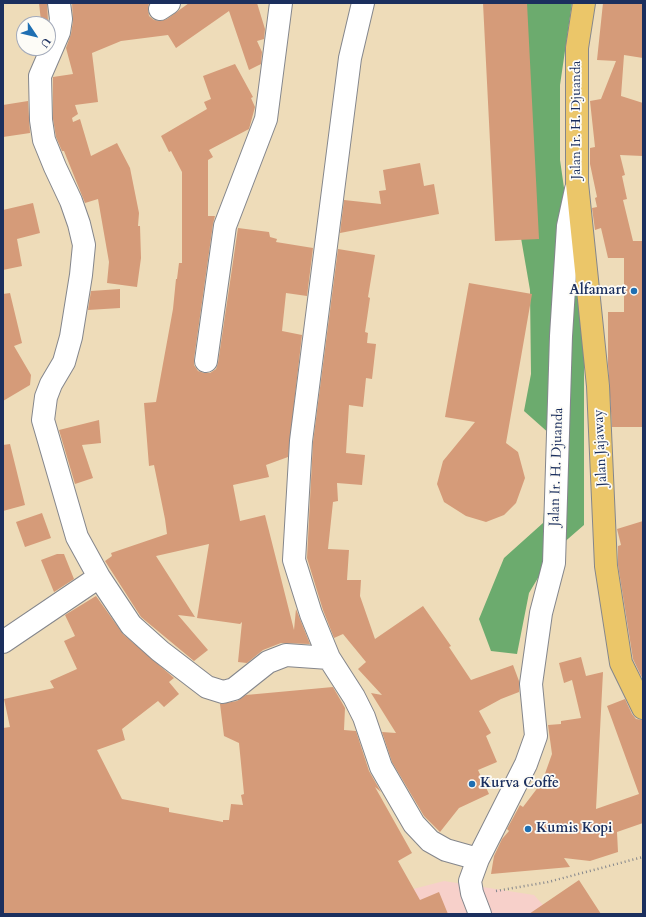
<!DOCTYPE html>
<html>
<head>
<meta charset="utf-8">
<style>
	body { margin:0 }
	#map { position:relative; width:646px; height:917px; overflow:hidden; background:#eedcb9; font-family:Cardo,serif }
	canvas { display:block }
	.frame { position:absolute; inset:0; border:4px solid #1b2f5e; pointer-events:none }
	.north { position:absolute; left:16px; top:16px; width:40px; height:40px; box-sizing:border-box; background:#fdfcf7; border:1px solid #a3aaba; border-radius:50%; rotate:125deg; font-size:11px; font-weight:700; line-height:16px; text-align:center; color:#1b2f5e }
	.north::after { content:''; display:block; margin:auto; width:14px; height:18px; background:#1f6fb2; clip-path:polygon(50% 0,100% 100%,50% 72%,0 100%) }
</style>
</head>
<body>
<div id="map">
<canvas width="646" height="917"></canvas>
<div class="frame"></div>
<div class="north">U</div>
</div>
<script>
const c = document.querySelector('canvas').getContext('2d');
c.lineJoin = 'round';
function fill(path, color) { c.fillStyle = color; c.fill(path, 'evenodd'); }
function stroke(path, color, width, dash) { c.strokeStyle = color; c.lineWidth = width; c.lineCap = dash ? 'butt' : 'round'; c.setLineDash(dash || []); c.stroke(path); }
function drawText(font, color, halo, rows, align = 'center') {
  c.font = font + ' Cardo,serif'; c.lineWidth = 3.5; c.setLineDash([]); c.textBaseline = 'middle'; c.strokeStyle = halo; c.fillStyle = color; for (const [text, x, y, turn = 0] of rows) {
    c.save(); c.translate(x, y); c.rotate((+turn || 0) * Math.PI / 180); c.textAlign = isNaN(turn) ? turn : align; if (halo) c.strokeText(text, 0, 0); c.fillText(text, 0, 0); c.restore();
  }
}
fill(new Path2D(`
	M 444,881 L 534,895 L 551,914 L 373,914 L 367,901 Z`), '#f7d0ca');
fill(new Path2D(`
	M 509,3 L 572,3 L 560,85 L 560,160 L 584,327 L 584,525 L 554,551 L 529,593 L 517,654 L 491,651 L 479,619 L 504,558 L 543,523 L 551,435 L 524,411 L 531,374 L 530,290 L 507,157 Z`), '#6cab6e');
fill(new Path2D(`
	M 39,3 L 47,3 L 48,21 L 41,21 Z
	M 72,3 L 149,3 L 148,9 L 149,16 L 154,20 L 160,21 L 167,19 L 189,3 L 257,3 L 265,29 L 264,39 L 257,41 L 262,52 L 261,64 L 249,70 L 229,11 L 176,48 L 168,35 L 121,41 L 92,53 L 98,102 L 75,105 L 78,114 L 72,118 L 73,122 L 80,119 L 91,156 L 117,143 L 130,168 L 139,213 L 138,226 L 140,226 L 141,258 L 137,287 L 107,283 L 109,262 L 98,199 L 85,203 L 64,151 L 62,151 L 56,137 L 53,119 L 53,77 L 73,74 L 66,48 L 71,34 L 73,21 Z
	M 483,3 L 527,3 L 539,239 L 495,241 Z
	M 603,3 L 643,3 L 643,58 L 624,55 L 621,96 L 643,103 L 643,156 L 620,155 L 625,175 L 622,176 L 627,199 L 623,200 L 633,241 L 643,241 L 643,427 L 612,427 L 608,364 L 608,312 L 624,312 L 624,258 L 608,258 L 601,228 L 595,230 L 592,208 L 597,207 L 595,198 L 597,197 L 590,164 L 590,148 L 595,147 L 590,101 L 601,99 L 616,61 L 597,60 Z
	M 235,64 L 253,97 L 251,98 L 255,107 L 249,129 L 209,150 L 213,157 L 208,160 L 208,216 L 215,216 L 213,224 L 194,359 L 194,365 L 198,371 L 204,373 L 210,373 L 216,369 L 218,363 L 238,228 L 269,232 L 270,237 L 277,239 L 276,242 L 313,248 L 307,296 L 286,293 L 282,331 L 302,335 L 288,457 L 266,465 L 269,477 L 233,485 L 240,521 L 265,515 L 294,630 L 296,609 L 310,644 L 281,643 L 263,650 L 247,663 L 238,662 L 242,622 L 240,624 L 197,618 L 209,544 L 156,556 L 195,617 L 178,615 L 208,650 L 194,661 L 141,617 L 105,561 L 112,556 L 111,553 L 167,534 L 165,519 L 154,465 L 149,466 L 144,403 L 156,402 L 173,309 L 176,279 L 177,279 L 179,263 L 182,263 L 182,172 L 171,151 L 169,152 L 161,136 L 207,109 L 204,102 L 211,99 L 203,76 Z
	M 28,101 L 30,133 L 3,137 L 3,105 Z
	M 420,163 L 424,186 L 434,184 L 439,214 L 340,233 L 344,200 L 381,204 L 379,191 L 386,190 L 383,170 Z
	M 33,203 L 40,233 L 17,239 L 22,266 L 3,270 L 3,210 Z
	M 338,249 L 375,255 L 368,297 L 370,298 L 365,332 L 368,333 L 367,343 L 376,344 L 372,379 L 366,378 L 363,407 L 349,405 L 346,453 L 365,455 L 362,485 L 337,483 L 338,501 L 333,502 L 328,549 L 349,550 L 347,580 L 361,580 L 360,596 L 375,639 L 423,606 L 451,646 L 449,647 L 471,680 L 513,665 L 519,681 L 519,692 L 501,699 L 479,711 L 491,733 L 486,736 L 497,762 L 478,770 L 489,794 L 459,808 L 440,832 L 424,816 L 392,762 L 382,732 L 396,733 L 371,693 L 382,695 L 358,669 L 366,662 L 343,634 L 334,638 L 323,610 L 307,558 L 313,442 Z
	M 469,283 L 532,294 L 506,443 L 518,452 L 525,478 L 516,503 L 504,515 L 486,522 L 466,516 L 444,502 L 437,484 L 443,461 L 475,422 L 445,417 Z
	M 120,289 L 120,308 L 88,310 L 91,291 Z
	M 10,293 L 22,343 L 14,346 L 31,375 L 30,385 L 3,401 L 3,294 Z
	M 99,420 L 101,443 L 82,445 L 93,478 L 75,484 L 59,430 Z
	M 10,444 L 25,505 L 3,511 L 3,445 Z
	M 42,513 L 51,538 L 25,547 L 16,522 Z
	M 643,521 L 643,680 L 633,659 L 618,565 L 618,546 L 621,545 L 617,529 Z
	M 57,554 L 64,554 L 74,579 L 54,592 L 41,560 Z
	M 96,596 L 123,634 L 174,678 L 169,682 L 179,694 L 164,707 L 158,701 L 122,729 L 125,740 L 97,750 L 122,799 L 169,808 L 169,812 L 223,822 L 223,820 L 229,820 L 231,804 L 243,805 L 241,795 L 244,794 L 239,743 L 224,736 L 220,704 L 237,701 L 246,695 L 333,687 L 345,708 L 344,730 L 356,731 L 369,771 L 381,792 L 375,787 L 412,853 L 398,861 L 420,900 L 439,892 L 448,914 L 3,914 L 3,728 L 10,727 L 4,699 L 54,688 L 50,681 L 77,669 L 64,641 L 75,636 L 65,615 Z
	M 581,657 L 586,676 L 603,672 L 596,809 L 639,794 L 607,706 L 625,699 L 632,714 L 636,719 L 643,720 L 643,823 L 617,832 L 618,852 L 590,861 L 564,858 L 570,867 L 491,874 L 494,856 L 502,839 L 509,831 L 507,829 L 520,805 L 523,807 L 542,782 L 552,754 L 548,725 L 561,724 L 561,721 L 581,718 L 572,680 L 564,683 L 559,663 Z
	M 579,880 L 601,914 L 529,914 Z`), '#d59b79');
const minor = new Path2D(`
	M 59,3 L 61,19 L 59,32 L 40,76 L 41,120 L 44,140 L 55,167 L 71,201 L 79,224 L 84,245 L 81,275 L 71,337 L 64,362 L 51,384 L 46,397 L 43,420 L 77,537 L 99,577 L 131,625 L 160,651 L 207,687 L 223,692 L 234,689 L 268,662 L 286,655 L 329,658
	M 363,3 L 350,58 L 301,441 L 294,560 L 311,614 L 329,658 L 354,697 L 364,717 L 381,767 L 414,824 L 430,841 L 446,850 L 478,859
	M 160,9 L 169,3
	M 206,361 L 225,226 L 266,119 L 281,3
	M 3,642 L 99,577
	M 480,914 L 472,893 L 470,881 L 478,859 L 526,764 L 536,736 L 531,684 L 541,613 L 554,563 L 561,336 L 568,226 L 576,189`);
const major = new Path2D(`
	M 584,3 L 577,48 L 577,183 L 598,386 L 606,566 L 621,663 L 643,708`);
stroke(minor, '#84868c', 24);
stroke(major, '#84868c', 24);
stroke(new Path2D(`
	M 496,891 L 548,882 L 643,857`), '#84868c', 2.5, [1, 3]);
stroke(minor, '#fff', 22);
stroke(major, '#ebc669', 22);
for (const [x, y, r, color] of [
	[634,291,4,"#1f6fb2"],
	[472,784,4,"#1f6fb2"],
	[528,829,4,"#1f6fb2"]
]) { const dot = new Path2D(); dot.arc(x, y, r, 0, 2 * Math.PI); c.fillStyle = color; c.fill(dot); stroke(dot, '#fdfcf7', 1.5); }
drawText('14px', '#1b2f5e', '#fdfcf7', [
	["Jalan Ir. H. Djuanda",577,120,-90],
	["Jalan Jajaway",601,448,-93],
	["Jalan Ir. H. Djuanda",557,467,-88]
]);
drawText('bold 14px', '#1b2f5e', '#fdfcf7', [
	["Alfamart",626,291,"right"],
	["Kurva Coffe",480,784],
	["Kumis Kopi",536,829]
], 'left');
</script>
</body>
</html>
